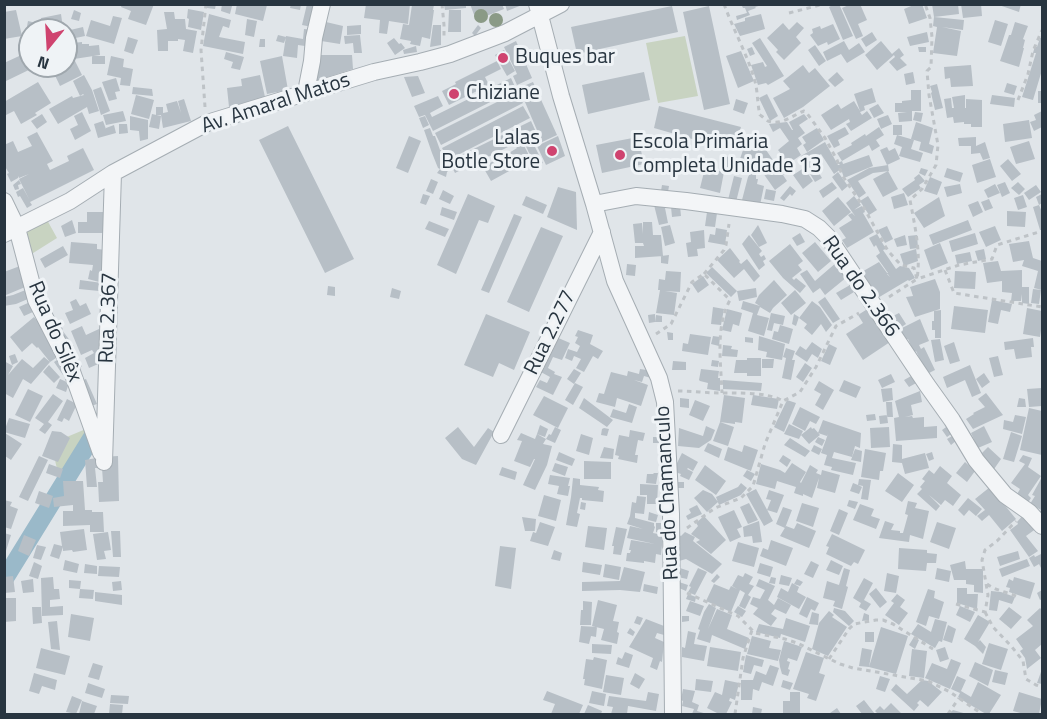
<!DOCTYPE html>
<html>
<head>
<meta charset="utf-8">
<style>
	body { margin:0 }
	#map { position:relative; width:1047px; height:719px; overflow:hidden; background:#e0e5e9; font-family:"Titillium Web",sans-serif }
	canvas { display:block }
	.frame { position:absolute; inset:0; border:6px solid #283540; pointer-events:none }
	.north { position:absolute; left:18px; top:18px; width:60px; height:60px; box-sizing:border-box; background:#eff3f6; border:2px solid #9fa7ad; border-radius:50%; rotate:198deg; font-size:16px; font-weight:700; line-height:24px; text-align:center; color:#283540 }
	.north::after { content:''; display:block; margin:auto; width:21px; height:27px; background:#cf436f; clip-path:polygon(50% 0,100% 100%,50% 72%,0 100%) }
</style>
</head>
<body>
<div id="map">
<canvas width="1047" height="719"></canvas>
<div class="frame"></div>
<div class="north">N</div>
</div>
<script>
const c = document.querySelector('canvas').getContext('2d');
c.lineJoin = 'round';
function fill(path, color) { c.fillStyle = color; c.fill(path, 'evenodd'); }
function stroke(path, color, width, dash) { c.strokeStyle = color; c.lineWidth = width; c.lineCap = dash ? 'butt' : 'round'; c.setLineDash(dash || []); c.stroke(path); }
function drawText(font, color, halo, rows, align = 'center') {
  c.font = font + ' "Titillium Web",sans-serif'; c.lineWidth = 6; c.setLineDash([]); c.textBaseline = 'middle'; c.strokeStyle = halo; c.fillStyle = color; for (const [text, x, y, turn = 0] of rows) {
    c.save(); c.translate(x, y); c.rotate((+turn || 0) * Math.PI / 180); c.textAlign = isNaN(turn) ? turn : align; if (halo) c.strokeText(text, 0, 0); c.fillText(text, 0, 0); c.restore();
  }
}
fill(new Path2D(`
	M 685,36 L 698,96 L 658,103 L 646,43 Z
	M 46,218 L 57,238 L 30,255 L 21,231 Z
	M 93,426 L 100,452 L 73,460 L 71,469 L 58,473 L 54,456 L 62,439 Z`), '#c8d3c1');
stroke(new Path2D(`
	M 4,580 L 94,434`), '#9ab9c9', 18);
fill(new Path2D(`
	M 122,4 L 154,4 L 146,25 L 128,19 L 131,11 L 121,7 Z
	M 207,4 L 216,4 L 215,9 L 207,8 Z
	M 222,4 L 232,6 L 230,14 L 221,11 Z
	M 237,4 L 267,5 L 263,21 L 235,14 Z
	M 291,4 L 301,4 L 300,10 L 290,8 Z
	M 307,4 L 317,4 L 312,27 L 302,25 Z
	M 366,4 L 410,4 L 408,24 L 389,21 L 387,34 L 379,33 L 380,20 L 364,18 Z
	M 470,4 L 502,4 L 504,9 L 476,20 Z
	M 505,4 L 522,4 L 522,5 L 507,11 Z
	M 741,4 L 762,4 L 762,5 L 755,7 L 756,8 L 748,11 L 750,15 L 737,20 L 736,16 L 747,13 L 745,8 L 743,8 Z
	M 834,4 L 839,4 L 853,36 L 843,40 L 829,7 Z
	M 851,4 L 860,4 L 867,20 L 858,24 L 863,36 L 856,39 L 842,8 Z
	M 916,4 L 922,4 L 927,18 L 909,24 L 904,9 Z
	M 932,4 L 958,4 L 959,14 L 934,17 Z
	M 961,4 L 981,4 L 982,16 L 963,18 Z
	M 996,4 L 1021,4 L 1019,12 Z
	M 412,5 L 434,5 L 433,10 L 434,10 L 430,39 L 422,37 L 420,46 L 410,44 L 411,41 L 400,39 L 403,24 L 409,25 Z
	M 444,5 L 466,5 L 466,8 L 445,10 Z
	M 672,6 L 678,32 L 577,54 L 571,27 Z
	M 709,6 L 730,104 L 704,110 L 683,12 Z
	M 188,9 L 204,12 L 201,30 L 188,27 L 189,19 L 187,18 Z
	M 16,10 L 22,36 L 4,39 L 4,12 Z
	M 74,10 L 81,13 L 79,21 L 71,19 Z
	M 449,10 L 461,10 L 461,32 L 448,32 Z
	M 164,12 L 174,12 L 175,19 L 185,19 L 186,29 L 197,31 L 193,53 L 183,51 L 185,40 L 178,39 L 178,41 L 168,41 L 168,51 L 158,51 L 157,30 L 167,29 Z
	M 61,14 L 63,28 L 43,30 L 41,18 Z
	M 209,14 L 231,20 L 229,28 L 223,26 L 219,37 L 245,42 L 243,54 L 203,46 Z
	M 761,14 L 765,29 L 740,36 L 734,24 L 745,21 L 745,18 Z
	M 328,15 L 326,22 L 343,26 L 340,44 L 315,40 Z
	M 113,16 L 122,18 L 114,44 L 86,36 L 91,20 L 110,26 Z
	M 934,17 L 964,20 L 963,30 L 942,27 L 961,31 L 957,56 L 933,53 L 937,27 L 933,26 Z
	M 247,19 L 257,21 L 254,37 L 245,35 Z
	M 995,20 L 1008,24 L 1001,46 L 988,42 Z
	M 28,21 L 36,23 L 35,30 L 30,30 L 30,38 L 25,37 Z
	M 797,22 L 804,28 L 796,37 L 801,43 L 784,60 L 776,52 L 778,50 L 767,38 L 783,23 L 789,30 Z
	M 1015,22 L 1028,26 L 1023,39 L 1025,40 L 1023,48 L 1024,48 L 1019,67 L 1000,61 L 1009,35 L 1011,35 Z
	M 833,24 L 840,39 L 828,45 L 827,42 L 818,46 L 810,35 L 813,33 L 812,29 L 820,26 L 821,29 Z
	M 361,25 L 361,34 L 347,35 L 347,26 Z
	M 433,25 L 441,25 L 441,45 L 430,47 Z
	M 478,25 L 481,28 L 475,36 L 472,33 Z
	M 83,27 L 85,36 L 66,40 L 66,31 Z
	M 304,29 L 313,30 L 311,54 L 304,53 L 305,46 L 298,45 L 297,58 L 283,56 L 286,36 L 303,39 Z
	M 872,32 L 877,40 L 866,47 L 861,39 Z
	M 927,32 L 929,42 L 910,46 L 907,37 Z
	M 278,35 L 286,37 L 284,43 L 276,41 Z
	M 360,35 L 362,53 L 354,53 L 353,43 L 345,44 L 344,36 Z
	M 128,37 L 138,40 L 133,54 L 124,51 Z
	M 394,38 L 399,44 L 401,43 L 405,48 L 395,55 L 387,43 Z
	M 760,38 L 784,76 L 768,85 L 766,83 L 758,85 L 751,65 L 763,62 L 765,67 L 767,66 L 752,43 Z
	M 1040,38 L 1042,38 L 1042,70 L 1033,100 L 1022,97 L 1036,53 L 1033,53 L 1035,46 L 1037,47 Z
	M 260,39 L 265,39 L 265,47 L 259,47 Z
	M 516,41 L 532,78 L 517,85 L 513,76 L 517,74 L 504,47 Z
	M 844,41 L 849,50 L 859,43 L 865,52 L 847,63 L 841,54 L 827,61 L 823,52 Z
	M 881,41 L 892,54 L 899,48 L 904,55 L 900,58 L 907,65 L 897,71 L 889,62 L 895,57 L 894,55 L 877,70 L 865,55 Z
	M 82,42 L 82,44 L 89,44 L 89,46 L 99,45 L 100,55 L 74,59 L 73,43 Z
	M 815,45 L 826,61 L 819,66 L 808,50 Z
	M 416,46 L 417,52 L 404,54 L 403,50 Z
	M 752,47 L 755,54 L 750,56 L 747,49 Z
	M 918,47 L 926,47 L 926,52 L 919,52 Z
	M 504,50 L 515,71 L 507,76 L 495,55 Z
	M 30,51 L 30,66 L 37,66 L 4,82 L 4,63 Z
	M 741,51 L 754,81 L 738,88 L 726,56 Z
	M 226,52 L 244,57 L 240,70 L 231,68 L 233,62 L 224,59 Z
	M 318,55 L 352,55 L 353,69 L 312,82 Z
	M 92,56 L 105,56 L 105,64 L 92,64 Z
	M 111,56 L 124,59 L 123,67 L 133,69 L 130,86 L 120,85 L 121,78 L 107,75 Z
	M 282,56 L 288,90 L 267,94 L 260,61 Z
	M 73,57 L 82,75 L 60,86 L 51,67 L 54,66 L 66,66 L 66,60 Z
	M 497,61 L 501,69 L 485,77 L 489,85 L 449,105 L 442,91 L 456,84 L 455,82 Z
	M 803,65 L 809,73 L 815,68 L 830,86 L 803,107 L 784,118 L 773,98 L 790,89 L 783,81 Z
	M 971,65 L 973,86 L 951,87 L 950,78 L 945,79 L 944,67 Z
	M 644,72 L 650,100 L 588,114 L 582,85 Z
	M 837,72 L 844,80 L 835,87 L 828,80 Z
	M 913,72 L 915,83 L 906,85 L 904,74 Z
	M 84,75 L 92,90 L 99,111 L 89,114 L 87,107 L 58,124 L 49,109 L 72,96 L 73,98 L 84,95 L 83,94 L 80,96 L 73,81 Z
	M 260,75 L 265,97 L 229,107 L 227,88 L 242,86 L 241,79 Z
	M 418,76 L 425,93 L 412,97 L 404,77 Z
	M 116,78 L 120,91 L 115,92 L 117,99 L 109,101 L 102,82 Z
	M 511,78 L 516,89 L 433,131 L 425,115 L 419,117 L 414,106 L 438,96 L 443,106 L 430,113 L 432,117 Z
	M 38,82 L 51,103 L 35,113 L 37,115 L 21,124 L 14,111 L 4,116 L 4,102 Z
	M 533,82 L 557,135 L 542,142 L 519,88 Z
	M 1007,83 L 1017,86 L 1014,95 L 1004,92 Z
	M 937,84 L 943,108 L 935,110 L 931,93 L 932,92 L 930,86 Z
	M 101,87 L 110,111 L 101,115 L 93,90 Z
	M 133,87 L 152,89 L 153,96 L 132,94 Z
	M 872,88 L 876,102 L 864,106 L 865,110 L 860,112 L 862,115 L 867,111 L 872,118 L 851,131 L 846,124 L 850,122 L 849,119 L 831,130 L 821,115 L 838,104 L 841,109 L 854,101 L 860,111 L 854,94 Z
	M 911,90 L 921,90 L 921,111 L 912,111 L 912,121 L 899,122 L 898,113 L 907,112 L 895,112 L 895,103 L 902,103 L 902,101 L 911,100 Z
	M 1038,91 L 1042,91 L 1042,103 L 1038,103 Z
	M 517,92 L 523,103 L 441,145 L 435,133 Z
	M 767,94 L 778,116 L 770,121 L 759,98 Z
	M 136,95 L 154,100 L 149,119 L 131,114 Z
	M 965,95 L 965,108 L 966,108 L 966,99 L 982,100 L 982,127 L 971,127 L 971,124 L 964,124 L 964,122 L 954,123 L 953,117 L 947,118 L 944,99 L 951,98 L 952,108 L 954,108 L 952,97 Z
	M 992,95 L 1015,98 L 1014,107 L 990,104 Z
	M 184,99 L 191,121 L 163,128 L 161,115 L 156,115 L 156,107 L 163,107 L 163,113 L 168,112 L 166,104 L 177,101 L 181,113 L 178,101 Z
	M 736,99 L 748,103 L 744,114 L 733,110 Z
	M 878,104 L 884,113 L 874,118 L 869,109 Z
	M 523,106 L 530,118 L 448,160 L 442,148 Z
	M 659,106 L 741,127 L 734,151 L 654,128 Z
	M 123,111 L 126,121 L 106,125 L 103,115 Z
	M 1042,111 L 1042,127 L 1034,131 L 1030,122 L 1036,120 L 1034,115 Z
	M 82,112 L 91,131 L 75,140 L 70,129 L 78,125 L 74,116 Z
	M 915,112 L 923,113 L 921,122 L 913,120 Z
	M 42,114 L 47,122 L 37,129 L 31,121 Z
	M 152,114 L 161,116 L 159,129 L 149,127 Z
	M 804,114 L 808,119 L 799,125 L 805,133 L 798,138 L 802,144 L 797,148 L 801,155 L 785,166 L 788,172 L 783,175 L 787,181 L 775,190 L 758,166 L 764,162 L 758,153 L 752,172 L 737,168 L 745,144 L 760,149 L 762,144 L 766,146 L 766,150 L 780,170 L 782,169 L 776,162 L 783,156 L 778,150 L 789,141 L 780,128 L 773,132 L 769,124 L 787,122 L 792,130 L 793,130 L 789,122 Z
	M 888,115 L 892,124 L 881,129 L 877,119 Z
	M 130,116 L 148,120 L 148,139 L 140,141 L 139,131 L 130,130 Z
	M 425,116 L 429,125 L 423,128 L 419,118 Z
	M 1029,120 L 1032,138 L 1005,142 L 1003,124 Z
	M 103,121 L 106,129 L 106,128 L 114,125 L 116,133 L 98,138 L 94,124 Z
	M 531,121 L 536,132 L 521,140 L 531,159 L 491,181 L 483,167 L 495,160 L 493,156 L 501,151 L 504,156 L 517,148 L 514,144 L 488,157 L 490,162 L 483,166 L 480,160 L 455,173 L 449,161 Z
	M 916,122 L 933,128 L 929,144 L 934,146 L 932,154 L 919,150 L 921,142 L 911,139 Z
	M 119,124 L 127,124 L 128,133 L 119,134 Z
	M 893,125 L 902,125 L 902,135 L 893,135 Z
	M 288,126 L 354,259 L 325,273 L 259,140 Z
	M 845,127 L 849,134 L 838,140 L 840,145 L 834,148 L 827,136 Z
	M 879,127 L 884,135 L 876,140 L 880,146 L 872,151 L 869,145 L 842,161 L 837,153 L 852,145 L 851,143 L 865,134 L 866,136 Z
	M 430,128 L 433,136 L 435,136 L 440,150 L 441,150 L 445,160 L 447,160 L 451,168 L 447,172 L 446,177 L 437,173 L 440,169 L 438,168 L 432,153 L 424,130 Z
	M 817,128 L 824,140 L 807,152 L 803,145 L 806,143 L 802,137 Z
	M 37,132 L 53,161 L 47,164 L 50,170 L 69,161 L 67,156 L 83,148 L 94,170 L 30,202 L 32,205 L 27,208 L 20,196 L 18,197 L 16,192 L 23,188 L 29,199 L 19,179 L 29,174 L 19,178 L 18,176 L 18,178 L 11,182 L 7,174 L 9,173 L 4,165 L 4,149 L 6,149 L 4,145 L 13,141 L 18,152 L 32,146 L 27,137 Z
	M 897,135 L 914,140 L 911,149 L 923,153 L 920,162 L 899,156 L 902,147 L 894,144 Z
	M 409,136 L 421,141 L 408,173 L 396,168 Z
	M 558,136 L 565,156 L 546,165 L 537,146 Z
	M 638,137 L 644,164 L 602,173 L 596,145 Z
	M 976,137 L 976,146 L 985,142 L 990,158 L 983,160 L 980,153 L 971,154 L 971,146 L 959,146 L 958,138 Z
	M 531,139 L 543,163 L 535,166 L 524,142 Z
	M 1029,141 L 1035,159 L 1016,164 L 1010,147 Z
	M 825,142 L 838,165 L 840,165 L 838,163 L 842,161 L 843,164 L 869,155 L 873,166 L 844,178 L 841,169 L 834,174 L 821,154 L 804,163 L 801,156 Z
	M 887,147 L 889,151 L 895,148 L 900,159 L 887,165 L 880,150 Z
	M 724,156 L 733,158 L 730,168 L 721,165 Z
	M 990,159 L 996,177 L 977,183 L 972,165 Z
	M 1008,159 L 1021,174 L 1012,181 L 1000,166 Z
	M 811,160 L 822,178 L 815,182 L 804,164 Z
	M 888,165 L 889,171 L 873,173 L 858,181 L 866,193 L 859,198 L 847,180 L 869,168 Z
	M 705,168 L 724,172 L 720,193 L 700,188 Z
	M 804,168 L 813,181 L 803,189 L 793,175 Z
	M 921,168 L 928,170 L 925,176 L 919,173 Z
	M 947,168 L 963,173 L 960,182 L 944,177 Z
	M 888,171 L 898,189 L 883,197 L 873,179 Z
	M 751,172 L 756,174 L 756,179 L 758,179 L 757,184 L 764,186 L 760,205 L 742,200 L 748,177 Z
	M 838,172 L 848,186 L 842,191 L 832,177 Z
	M 919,174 L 925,181 L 919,185 L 921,188 L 908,197 L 902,189 L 915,180 L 914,178 Z
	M 734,176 L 742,178 L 736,202 L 728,200 Z
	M 930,177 L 942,182 L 937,195 L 924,191 Z
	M 431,179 L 438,182 L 433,194 L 426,191 Z
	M 19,180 L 21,184 L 18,185 L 19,189 L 15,190 L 13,185 Z
	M 832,182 L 837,188 L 823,198 L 819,191 Z
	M 1005,182 L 1010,193 L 1002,197 L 997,185 Z
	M 1018,182 L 1025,189 L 1019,195 L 1011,188 Z
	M 960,184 L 962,193 L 947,197 L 944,187 Z
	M 995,184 L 1000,193 L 988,198 L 984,190 Z
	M 662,185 L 669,186 L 668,192 L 661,191 Z
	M 1036,185 L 1041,192 L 1029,200 L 1024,193 Z
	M 790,186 L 796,191 L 792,196 L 790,194 L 784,201 L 780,198 Z
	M 558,187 L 576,192 L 577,230 L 547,217 Z
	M 766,189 L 776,191 L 774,201 L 764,199 Z
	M 443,190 L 454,196 L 450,204 L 439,199 Z
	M 904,193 L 908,205 L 894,209 L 891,197 Z
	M 423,194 L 430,196 L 426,205 L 420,203 Z
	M 468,194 L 495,206 L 488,223 L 479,220 L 456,274 L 437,265 Z
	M 1042,194 L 1042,203 L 1039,205 L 1036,197 Z
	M 1023,195 L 1027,207 L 1018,210 L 1014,198 Z
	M 526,196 L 547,205 L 543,214 L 522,205 Z
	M 854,196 L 861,205 L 854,210 L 862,206 L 865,212 L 863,213 L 874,232 L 847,248 L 842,240 L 846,238 L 839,228 L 852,220 L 848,215 L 852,213 L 855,216 L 846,203 Z
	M 868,196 L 877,210 L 869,215 L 860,201 Z
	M 838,197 L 851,212 L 834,226 L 822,211 Z
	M 939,197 L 945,216 L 924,228 L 914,213 Z
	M 989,199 L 993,208 L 985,211 L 981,202 Z
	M 978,201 L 983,212 L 973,217 L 968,205 Z
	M 664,203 L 668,223 L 659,225 L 654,205 Z
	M 1039,205 L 1042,212 L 1042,230 L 1040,230 L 1033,207 Z
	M 680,206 L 681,216 L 672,217 L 671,207 Z
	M 442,207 L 457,212 L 454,220 L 440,215 Z
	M 1007,211 L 1026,212 L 1025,227 L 1007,226 Z
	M 87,212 L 107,212 L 106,233 L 78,233 L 78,222 L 87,222 Z
	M 707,212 L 717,213 L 715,227 L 705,226 Z
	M 514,214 L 522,217 L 489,293 L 481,290 Z
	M 72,220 L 76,233 L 65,237 L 61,226 Z
	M 968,220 L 972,230 L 933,245 L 929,235 Z
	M 429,221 L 449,229 L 445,237 L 425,229 Z
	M 643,222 L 652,222 L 653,235 L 661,235 L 663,256 L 635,258 L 635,246 L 644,246 L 643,243 L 635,243 L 633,224 L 642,223 L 643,234 Z
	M 670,225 L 675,243 L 665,246 L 661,227 Z
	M 758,225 L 767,243 L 759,247 L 751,235 Z
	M 887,226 L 893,239 L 885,243 L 878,230 Z
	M 995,226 L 1001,240 L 986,247 L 979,232 Z
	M 541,227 L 563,236 L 529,312 L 507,302 Z
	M 716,228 L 727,230 L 725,245 L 708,242 L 710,234 L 715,235 Z
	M 704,230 L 705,248 L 697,249 L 698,256 L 688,257 L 686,243 L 691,242 L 690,232 Z
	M 800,233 L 805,242 L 797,246 L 792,238 Z
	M 975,233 L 978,244 L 952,252 L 949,241 Z
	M 877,234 L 886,249 L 883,250 L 896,269 L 900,266 L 909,268 L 915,278 L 909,281 L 908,280 L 876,299 L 860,273 L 879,262 L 890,277 L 887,274 L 888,273 L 876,256 L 880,253 L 876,245 L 874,247 L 869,238 Z
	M 749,235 L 762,251 L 759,254 L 761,257 L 764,255 L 766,259 L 763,261 L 765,265 L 759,270 L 742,244 Z
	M 905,235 L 907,245 L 897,247 L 894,239 Z
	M 917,235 L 918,248 L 910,249 L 908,236 Z
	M 1029,241 L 1033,258 L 1042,261 L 1042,290 L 1034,288 L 1038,271 L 1022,266 L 1024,260 L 1013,262 L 1009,244 Z
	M 71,242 L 97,244 L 97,249 L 116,251 L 103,283 L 88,279 L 90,270 L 92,271 L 93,265 L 69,263 Z
	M 815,242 L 831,261 L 818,272 L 802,253 Z
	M 940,243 L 948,263 L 931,270 L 924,250 Z
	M 790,244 L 803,261 L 798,265 L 802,270 L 792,278 L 794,280 L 796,278 L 806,286 L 800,293 L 783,278 L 769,261 Z
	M 63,246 L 68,255 L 45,268 L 40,259 Z
	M 730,248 L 740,261 L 739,262 L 741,264 L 747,259 L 760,276 L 754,282 L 744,269 L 734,278 L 717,260 Z
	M 916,249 L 918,261 L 904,266 L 900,254 Z
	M 984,249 L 986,259 L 978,261 L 975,251 Z
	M 970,252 L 972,261 L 957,264 L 955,255 Z
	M 669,255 L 668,264 L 661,263 L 661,256 Z
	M 998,261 L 1001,271 L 1022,270 L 1022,287 L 1029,287 L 1029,304 L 1022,303 L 1022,294 L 1021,301 L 1011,301 L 1012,293 L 1002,292 L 1002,281 L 987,283 L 983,263 Z
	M 837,262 L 847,277 L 825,295 L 820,288 L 813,293 L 800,274 L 807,270 L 815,281 Z
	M 627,264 L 636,265 L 635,276 L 626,275 Z
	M 20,266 L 30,285 L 6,295 L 4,291 L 4,272 Z
	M 712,267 L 737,291 L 731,297 L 706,273 Z
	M 666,271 L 681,272 L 680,292 L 665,291 L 677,293 L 674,315 L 656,313 L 660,290 L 658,290 L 659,279 L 665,280 Z
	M 955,271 L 976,272 L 975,289 L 954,288 Z
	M 703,276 L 709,285 L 698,293 L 692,284 Z
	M 935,279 L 940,292 L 940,309 L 915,317 L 906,297 L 913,296 L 910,287 Z
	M 80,280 L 102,283 L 112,295 L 99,291 L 79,289 Z
	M 774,280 L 787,295 L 773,308 L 770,313 L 760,307 L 757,315 L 769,318 L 764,336 L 748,331 L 753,313 L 741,309 L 743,301 L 760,306 L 755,303 L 759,295 Z
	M 850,285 L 854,292 L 841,300 L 836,293 Z
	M 328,286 L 335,287 L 335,296 L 327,295 Z
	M 33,287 L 35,296 L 16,304 L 4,306 L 4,297 L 13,295 Z
	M 392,288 L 401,291 L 399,299 L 390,297 Z
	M 756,288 L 757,297 L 739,301 L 737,291 Z
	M 1033,289 L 1041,290 L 1039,304 L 1031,303 Z
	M 795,290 L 806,303 L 791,315 L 781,303 Z
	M 825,297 L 840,319 L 833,323 L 818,302 Z
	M 39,298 L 44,307 L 24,316 L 19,307 Z
	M 76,299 L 80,306 L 86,303 L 91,314 L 70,324 L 65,313 L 73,310 L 70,302 Z
	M 992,300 L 1012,304 L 1010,312 L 1001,310 L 998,324 L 988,322 Z
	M 812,301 L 820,307 L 832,325 L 826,332 L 821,324 L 812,335 L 804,328 L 807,324 L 799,318 Z
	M 954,306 L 988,310 L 985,333 L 951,329 Z
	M 713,307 L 724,309 L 721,325 L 711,324 Z
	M 869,308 L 893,340 L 863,360 L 846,334 L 863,323 L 858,315 Z
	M 1027,308 L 1042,311 L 1042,324 L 1040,337 L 1023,334 Z
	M 727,309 L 742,313 L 739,326 L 733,324 L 731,332 L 722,330 Z
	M 941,310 L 941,338 L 935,338 L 935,330 L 932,330 L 932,321 L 934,321 L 934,311 Z
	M 771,313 L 785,316 L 783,325 L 774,323 L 772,331 L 767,330 Z
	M 899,313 L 906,324 L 900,328 L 893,316 Z
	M 51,314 L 63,329 L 62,330 L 74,346 L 50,362 L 38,347 L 37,348 L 32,343 L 22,352 L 10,337 L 34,317 L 40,324 Z
	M 486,314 L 530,332 L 514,370 L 499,363 L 493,377 L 464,365 Z
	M 655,314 L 655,322 L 649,323 L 648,315 Z
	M 794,314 L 799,317 L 796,326 L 792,324 Z
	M 656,315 L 662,316 L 662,322 L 655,322 Z
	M 920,319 L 929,341 L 919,345 L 921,349 L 924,347 L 935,370 L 927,374 L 916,351 L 914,353 L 908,339 L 905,340 L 900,329 Z
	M 780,325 L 793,329 L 789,344 L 772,339 L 774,331 L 778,332 Z
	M 82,326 L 86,335 L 99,329 L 112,358 L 89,368 L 85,358 L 94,353 L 92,350 L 81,355 L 71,331 Z
	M 578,330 L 593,335 L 590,344 L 603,351 L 598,359 L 593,356 L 584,372 L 576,368 L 581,359 L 574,356 L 572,361 L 565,358 L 568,349 L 577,352 L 580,346 L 575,343 L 578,337 L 575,336 Z
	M 667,332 L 673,333 L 673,340 L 668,340 Z
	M 690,334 L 711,337 L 708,355 L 682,351 L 683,343 L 688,344 Z
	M 713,336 L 720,337 L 719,346 L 711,344 Z
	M 759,336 L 785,344 L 782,360 L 766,357 L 767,352 L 758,350 Z
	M 556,337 L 570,343 L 562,360 L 553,357 L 548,368 L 555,372 L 554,374 L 562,377 L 553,395 L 536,387 L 540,380 L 547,383 L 550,377 L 539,371 Z
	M 745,337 L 753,338 L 753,343 L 745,342 Z
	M 1033,338 L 1034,347 L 1031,347 L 1032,357 L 1016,359 L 1014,349 L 1005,350 L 1004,342 Z
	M 940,339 L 944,360 L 935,362 L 931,340 Z
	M 812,342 L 822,349 L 818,358 L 812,354 L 807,362 L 795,354 L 800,346 L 806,350 Z
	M 954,342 L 960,361 L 950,364 L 944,346 Z
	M 829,344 L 837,348 L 830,365 L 821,361 Z
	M 723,345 L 732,346 L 731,349 L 738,350 L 737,357 L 722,356 Z
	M 786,348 L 795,351 L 792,360 L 795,360 L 791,380 L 782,378 L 786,358 L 783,357 Z
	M 70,351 L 82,366 L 76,373 L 71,370 L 63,375 L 54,362 Z
	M 15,354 L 18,362 L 12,365 L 9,356 Z
	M 998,356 L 1003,375 L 994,377 L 989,358 Z
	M 44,357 L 50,362 L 31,384 L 23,379 L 13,398 L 4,393 L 4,361 L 13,366 L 8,375 L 22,359 L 33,368 Z
	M 747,358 L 761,358 L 761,376 L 747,376 L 747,373 L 734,373 L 736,360 L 747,360 Z
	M 762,359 L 774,359 L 773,368 L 762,368 Z
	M 712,360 L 719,361 L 718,367 L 711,366 Z
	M 673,361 L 686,362 L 686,370 L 672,370 Z
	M 805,363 L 812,368 L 803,382 L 796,377 Z
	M 49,365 L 60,377 L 54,383 L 43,372 Z
	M 970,365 L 981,393 L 972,397 L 965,380 L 947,388 L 943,377 Z
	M 574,369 L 581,373 L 574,384 L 567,379 Z
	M 640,369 L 647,370 L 651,378 L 644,376 L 642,382 L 634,380 L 648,385 L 641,406 L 617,398 L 615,407 L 596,402 L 599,393 L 604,394 L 611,372 L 627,376 L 628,371 L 639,374 Z
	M 701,369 L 719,371 L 718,378 L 720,378 L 720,391 L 707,389 L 708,383 L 700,381 L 699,380 Z
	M 984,373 L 990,382 L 982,388 L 976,379 Z
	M 891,374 L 895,382 L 882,388 L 878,380 Z
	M 913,375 L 918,382 L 909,387 L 904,380 Z
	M 60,379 L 69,383 L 66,392 L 56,388 Z
	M 86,379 L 97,404 L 88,407 L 72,384 Z
	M 723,380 L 762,383 L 761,391 L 723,389 Z
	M 844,380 L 861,387 L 856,398 L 839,391 Z
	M 819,381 L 834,390 L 823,410 L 815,405 L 821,394 L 814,390 Z
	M 575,383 L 583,387 L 573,405 L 565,400 Z
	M 892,388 L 893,400 L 883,402 L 881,389 Z
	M 1042,388 L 1042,406 L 1029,407 L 1027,389 Z
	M 28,389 L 43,396 L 30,422 L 15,415 Z
	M 920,391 L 922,402 L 911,405 L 913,415 L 905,417 L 912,416 L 913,418 L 924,417 L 924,427 L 937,426 L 937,438 L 896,441 L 894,418 L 899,417 L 895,401 Z
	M 986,393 L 1003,415 L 973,429 L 966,419 L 974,414 L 973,413 L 985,407 L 978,399 Z
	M 53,394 L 63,401 L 48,422 L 52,425 L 45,434 L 39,430 L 44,424 L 35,418 Z
	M 724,395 L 745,398 L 742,423 L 735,422 L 735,424 L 720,422 Z
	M 753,395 L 779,399 L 777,409 L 751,405 Z
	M 544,396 L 568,408 L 558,428 L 533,415 Z
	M 584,398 L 613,420 L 607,427 L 579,408 Z
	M 680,398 L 689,399 L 689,408 L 680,407 Z
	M 1019,398 L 1025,399 L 1026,407 L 1017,407 Z
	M 67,399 L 77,404 L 69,421 L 64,418 L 62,422 L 57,420 Z
	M 695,400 L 710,406 L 703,421 L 689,415 Z
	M 787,400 L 796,403 L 784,432 L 774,427 Z
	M 886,402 L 892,402 L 893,417 L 887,417 Z
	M 629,404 L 637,407 L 632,423 L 610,417 L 613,409 L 626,413 Z
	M 800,407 L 820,417 L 816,424 L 810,421 L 805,431 L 792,424 Z
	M 1029,408 L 1042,411 L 1042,455 L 1020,450 Z
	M 875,414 L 876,420 L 867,421 L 866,415 Z
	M 887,415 L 888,423 L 880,424 L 879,416 Z
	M 1015,415 L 1026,417 L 1022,434 L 1003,429 L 1004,420 L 1013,422 Z
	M 9,418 L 30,424 L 25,438 L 4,432 Z
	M 823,420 L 861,433 L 860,448 L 855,446 L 852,457 L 834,452 L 832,458 L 856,463 L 853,475 L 831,470 L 832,467 L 824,465 L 827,455 L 821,453 L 828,434 L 827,436 L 818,433 Z
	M 720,422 L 734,427 L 728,446 L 713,441 Z
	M 789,424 L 803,431 L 799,439 L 784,434 Z
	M 540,425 L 548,429 L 545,437 L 537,434 Z
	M 949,425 L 954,432 L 947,437 L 942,430 Z
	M 706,426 L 715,430 L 711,440 L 699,448 L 678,446 L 679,428 L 703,436 Z
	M 984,426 L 992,442 L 978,448 L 971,433 Z
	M 458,427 L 474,447 L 488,428 L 494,432 L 476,465 L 462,459 L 445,438 Z
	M 555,427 L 561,430 L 555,443 L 546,439 L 549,434 L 551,435 Z
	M 811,427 L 812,429 L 814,428 L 820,435 L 809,444 L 801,435 Z
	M 889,427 L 890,447 L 871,448 L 870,428 Z
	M 604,428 L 609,429 L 607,436 L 601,435 L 602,429 Z
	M 630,430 L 645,433 L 643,441 L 638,440 L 635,455 L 638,455 L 637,463 L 618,459 L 619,456 L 615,455 L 619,435 L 629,437 Z
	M 52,431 L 61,432 L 70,438 L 58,462 L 42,456 Z
	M 1011,432 L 1022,436 L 1014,462 L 1003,459 Z
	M 5,433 L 22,444 L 11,460 L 5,456 Z
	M 521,433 L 535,439 L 537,434 L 546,439 L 543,444 L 552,446 L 547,465 L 535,490 L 523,485 L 535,459 L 534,459 L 530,467 L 514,461 L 522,441 L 517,440 Z
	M 581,434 L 593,438 L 589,455 L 576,451 Z
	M 954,435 L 957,440 L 951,445 L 947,439 Z
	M 653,437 L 659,437 L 660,443 L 653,443 Z
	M 818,437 L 825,440 L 822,446 L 815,442 Z
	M 790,438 L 810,451 L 805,457 L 784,445 Z
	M 708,443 L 722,449 L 719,458 L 704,451 Z
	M 893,444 L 902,445 L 902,459 L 925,453 L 929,468 L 905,474 L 902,463 L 892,462 Z
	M 744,445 L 758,450 L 751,471 L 724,460 L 728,447 L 742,452 Z
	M 814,445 L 822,449 L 819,455 L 811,451 Z
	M 604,447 L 614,449 L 613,459 L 600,458 Z
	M 988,447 L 1001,459 L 992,472 L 980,455 Z
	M 855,449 L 862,451 L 861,462 L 851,460 Z
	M 865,449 L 886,453 L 883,471 L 880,471 L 879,480 L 861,477 Z
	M 559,452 L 575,459 L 572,466 L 556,460 Z
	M 932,452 L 934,459 L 929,461 L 926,454 Z
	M 682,453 L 698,462 L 693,471 L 688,468 L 687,469 L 693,472 L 689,480 L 680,476 L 681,474 L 675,472 L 676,462 L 677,463 Z
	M 783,455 L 791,460 L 787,467 L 779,461 Z
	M 1023,455 L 1032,458 L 1028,467 L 1041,476 L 1028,495 L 1031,498 L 1027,504 L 1016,496 L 1020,489 L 1011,483 L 1025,464 L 1019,461 Z
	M 39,456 L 48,460 L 28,501 L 19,497 Z
	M 118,456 L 119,501 L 99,502 L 98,482 L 103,482 L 102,468 L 95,468 L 97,487 L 87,487 L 85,460 L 102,457 Z
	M 584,461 L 611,462 L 611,479 L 584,479 Z
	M 965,462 L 975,471 L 967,482 L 956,473 Z
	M 555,463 L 568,467 L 565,476 L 552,471 Z
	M 792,463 L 806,472 L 800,482 L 801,483 L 810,465 L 818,470 L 816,473 L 821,475 L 822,470 L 840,475 L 835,493 L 817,488 L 819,478 L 812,498 L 803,494 L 803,496 L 794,493 L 796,487 L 777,481 L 775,489 L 756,484 L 761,464 L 780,470 L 785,473 Z
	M 49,464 L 63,469 L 60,478 L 46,473 Z
	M 705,465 L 726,481 L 716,495 L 695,480 Z
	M 940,466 L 952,476 L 947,483 L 961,495 L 953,506 L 945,500 L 941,505 L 929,495 L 940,506 L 936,511 L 917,494 L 922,489 L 920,487 L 925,481 L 922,479 L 929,470 L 934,474 Z
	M 502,467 L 517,472 L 515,480 L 499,475 Z
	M 747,470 L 755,474 L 751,481 L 743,476 Z
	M 654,473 L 658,473 L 656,484 L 646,483 L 647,474 L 653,474 Z
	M 898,473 L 914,485 L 902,502 L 885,491 Z
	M 550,475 L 570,478 L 568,486 L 570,486 L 568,496 L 557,494 L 559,486 L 548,484 Z
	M 1042,477 L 1042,517 L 1038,514 L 1041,510 L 1030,504 L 1035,496 L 1032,495 Z
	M 573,478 L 580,479 L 580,485 L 599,487 L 598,490 L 604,491 L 603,502 L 582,500 L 582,498 L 580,498 L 577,513 L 580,514 L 577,527 L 566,525 L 571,497 Z
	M 859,479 L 871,480 L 868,500 L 861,499 L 863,486 L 858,485 L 862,487 L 859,494 L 850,491 L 853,483 L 858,485 Z
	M 63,481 L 83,481 L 85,510 L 92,510 L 92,512 L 103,512 L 104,532 L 90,532 L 90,525 L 63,526 L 63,511 L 73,511 L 73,505 L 54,507 L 53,498 L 64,496 Z
	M 677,482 L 684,482 L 684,488 L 677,488 Z
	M 741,483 L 747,488 L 741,495 L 719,505 L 716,497 L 738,487 Z
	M 640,484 L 658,485 L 657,504 L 647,504 L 647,495 L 640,495 Z
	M 990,487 L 1016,519 L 1002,531 L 989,515 L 982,521 L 977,516 L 985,510 L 975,499 Z
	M 756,489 L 773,521 L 764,526 L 746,494 Z
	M 703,490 L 712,494 L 718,502 L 707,512 L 694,498 Z
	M 769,490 L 784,495 L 777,513 L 767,510 L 771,500 L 766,499 Z
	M 39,491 L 53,496 L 49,508 L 35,503 Z
	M 544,495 L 561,500 L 556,521 L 538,516 Z
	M 637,496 L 646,497 L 644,514 L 635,513 L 635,518 L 654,523 L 654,526 L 655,527 L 653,533 L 663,535 L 661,555 L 656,554 L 655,563 L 644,561 L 644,563 L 626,561 L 627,553 L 630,553 L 631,550 L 629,550 L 631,540 L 655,544 L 627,538 L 630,526 L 643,529 L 627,524 L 630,516 L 632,502 L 636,503 Z
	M 968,498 L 982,509 L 976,516 L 969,510 L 964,516 L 958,510 Z
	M 4,500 L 12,502 L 10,506 L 18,509 L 11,529 L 4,527 Z
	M 849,500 L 858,502 L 855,509 L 847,506 Z
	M 908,501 L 917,503 L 915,508 L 929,511 L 923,539 L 910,535 L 909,542 L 879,538 L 885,521 L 894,524 L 891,530 L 900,531 L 900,533 L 903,533 L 908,515 L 905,514 Z
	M 581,502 L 586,503 L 585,510 L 580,509 Z
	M 749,503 L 758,520 L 748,524 L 740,507 Z
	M 802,503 L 819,508 L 813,527 L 796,521 Z
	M 860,504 L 874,509 L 871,516 L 880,519 L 876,529 L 853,520 Z
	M 697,505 L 702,514 L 688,520 L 686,516 L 691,513 L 689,509 Z
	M 783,507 L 792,510 L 785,528 L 776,524 Z
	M 839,509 L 848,513 L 839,535 L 830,531 Z
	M 734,510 L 742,527 L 737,529 L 741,537 L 730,542 L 718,517 Z
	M 649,512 L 658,515 L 656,522 L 648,520 Z
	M 1024,514 L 1037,528 L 1026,536 L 1038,551 L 1029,557 L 1010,530 L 1018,524 L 1017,522 Z
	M 704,516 L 726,540 L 711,554 L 696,542 L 700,540 L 691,534 L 698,526 L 696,523 Z
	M 522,517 L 536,519 L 535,531 L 525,531 Z
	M 759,521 L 762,542 L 753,543 L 752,536 L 744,537 L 743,527 Z
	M 540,522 L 555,527 L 548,546 L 530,541 L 533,532 L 536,533 Z
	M 937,522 L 956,528 L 949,549 L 930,542 Z
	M 656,523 L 661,523 L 661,534 L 656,532 Z
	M 797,523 L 816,531 L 809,548 L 780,536 L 786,526 L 794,529 Z
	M 588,526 L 607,528 L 604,550 L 585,547 Z
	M 616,527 L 627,529 L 621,555 L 613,554 L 614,546 L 612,546 Z
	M 84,529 L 87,550 L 73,552 L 72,550 L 63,551 L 63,547 L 59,559 L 50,556 L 54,544 L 62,546 L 60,532 Z
	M 111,531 L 120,531 L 121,557 L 113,557 Z
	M 108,532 L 111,550 L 104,551 L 106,559 L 97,560 L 93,534 Z
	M 685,532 L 695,537 L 693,541 L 722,564 L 712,574 L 686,559 L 679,561 L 677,534 L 681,536 Z
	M 4,533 L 11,535 L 5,554 L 4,554 Z
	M 832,534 L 865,550 L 858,564 L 854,562 L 851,566 L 826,554 L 829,547 L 826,546 Z
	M 24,535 L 36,540 L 29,556 L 18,551 Z
	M 771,540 L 793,548 L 786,566 L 760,556 L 763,548 L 768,550 Z
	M 738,542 L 759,548 L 754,567 L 732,561 Z
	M 37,545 L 46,547 L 41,560 L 33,558 Z
	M 500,546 L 516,548 L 511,589 L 495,586 Z
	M 899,548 L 927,550 L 927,553 L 937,554 L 936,563 L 927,563 L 926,571 L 898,569 Z
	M 554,550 L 562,553 L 560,561 L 551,559 Z
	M 1018,551 L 1020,559 L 1000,566 L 997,557 Z
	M 1041,554 L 1042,554 L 1042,570 L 1039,564 L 1034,567 L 1029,558 L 1034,555 L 1035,557 Z
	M 1027,559 L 1030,566 L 1002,577 L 999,569 Z
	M 65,560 L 79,564 L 77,573 L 63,570 Z
	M 831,560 L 843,566 L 839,575 L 826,570 Z
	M 811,561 L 819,565 L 813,578 L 804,574 Z
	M 965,561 L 966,569 L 983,569 L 983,593 L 974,592 L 974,585 L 966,584 L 966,580 L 954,580 L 950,565 Z
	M 34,562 L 42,566 L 38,579 L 29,576 Z
	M 583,562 L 602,565 L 600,575 L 582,572 Z
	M 760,563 L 773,567 L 770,577 L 757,573 Z
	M 85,564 L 97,566 L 97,574 L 84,573 Z
	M 605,564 L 621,567 L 619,580 L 603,577 Z
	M 99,566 L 120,567 L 119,577 L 98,576 Z
	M 624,567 L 645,572 L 640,592 L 620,590 L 582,591 L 582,582 L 620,581 Z
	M 680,568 L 689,571 L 687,579 L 678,577 Z
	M 698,568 L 707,572 L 695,595 L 688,592 L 691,587 L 689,586 Z
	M 844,568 L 850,570 L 846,586 L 848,587 L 842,609 L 833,606 L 835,601 L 823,598 L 827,581 L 839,585 Z
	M 937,568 L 951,571 L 949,582 L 935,579 Z
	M 745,573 L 753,577 L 749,584 L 754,586 L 748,595 L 751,597 L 745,609 L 739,606 L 745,593 L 740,590 L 731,612 L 706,601 L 714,584 L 729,590 L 731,586 L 737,589 L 732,586 L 738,575 L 743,577 Z
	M 887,573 L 899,576 L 896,593 L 884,591 Z
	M 717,574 L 720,577 L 714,583 L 711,581 Z
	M 781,575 L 792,578 L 789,586 L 779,584 Z
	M 13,576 L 15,592 L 4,593 L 4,577 Z
	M 53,577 L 54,589 L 59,589 L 60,599 L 50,600 L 50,607 L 63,606 L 63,615 L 42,616 L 41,578 Z
	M 771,577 L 776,578 L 775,584 L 769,583 Z
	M 1014,577 L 1035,583 L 1030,599 L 1009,592 L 1010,588 L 1006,587 L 1009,579 L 1013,581 Z
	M 864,578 L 873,583 L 864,600 L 871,604 L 866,611 L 859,607 L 861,603 L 853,598 Z
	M 33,579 L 34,592 L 23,593 L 21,581 Z
	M 759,579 L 775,586 L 768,600 L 774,605 L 778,598 L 791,605 L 786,614 L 775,609 L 771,614 L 777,618 L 771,626 L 753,614 L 758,608 L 750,604 L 753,597 L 760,599 L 765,590 L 756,586 Z
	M 797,579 L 803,582 L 800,586 L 794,584 Z
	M 69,580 L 81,581 L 80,589 L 69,588 Z
	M 121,581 L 122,590 L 113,591 L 112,582 Z
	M 679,582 L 688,585 L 686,591 L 679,588 Z
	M 792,583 L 799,587 L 797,592 L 806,597 L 799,609 L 777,597 L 781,588 L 788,592 Z
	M 644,584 L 658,587 L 657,594 L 643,591 Z
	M 876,588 L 887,602 L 880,608 L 869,594 Z
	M 957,588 L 967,588 L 967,594 L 978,594 L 977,609 L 957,603 Z
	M 80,589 L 94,590 L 93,599 L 79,598 Z
	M 928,589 L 935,591 L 934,598 L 944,602 L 939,619 L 929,616 L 926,626 L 916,622 Z
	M 1042,590 L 1042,599 L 1040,600 L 1037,593 Z
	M 991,591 L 1001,592 L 1015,597 L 1012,604 L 999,600 L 997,611 L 989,610 Z
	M 95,592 L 122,595 L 122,605 L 95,601 Z
	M 688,594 L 696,597 L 695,602 L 686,599 Z
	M 897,594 L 905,600 L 900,607 L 908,613 L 899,625 L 885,615 L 894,603 L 891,601 Z
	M 807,597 L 819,603 L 815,611 L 811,609 L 807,618 L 799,614 Z
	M 4,598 L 16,598 L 16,621 L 4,622 Z
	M 598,600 L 617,605 L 613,621 L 619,622 L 617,632 L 619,633 L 617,644 L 601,640 L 604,629 L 592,626 Z
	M 583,601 L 592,602 L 591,625 L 580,625 L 581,610 L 583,610 Z
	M 690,601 L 704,606 L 700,616 L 686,611 Z
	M 709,604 L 716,608 L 708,629 L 717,609 L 732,615 L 727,629 L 749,638 L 745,649 L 712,635 L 710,643 L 697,639 L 700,630 L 698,629 L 704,612 Z
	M 738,606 L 746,611 L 742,617 L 734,612 Z
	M 960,606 L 975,612 L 970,622 L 956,615 Z
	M 32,607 L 41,607 L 42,623 L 33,624 Z
	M 1009,607 L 1022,617 L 1011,629 L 999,619 Z
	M 834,608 L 845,611 L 854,621 L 849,626 L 833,612 Z
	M 1040,608 L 1042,610 L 1042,644 L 1035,650 L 1041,658 L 1027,669 L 1025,658 L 1020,651 L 1023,649 L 1016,639 L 1033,626 L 1027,620 Z
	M 829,611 L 834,615 L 832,617 L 847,627 L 828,656 L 812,649 L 819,623 Z
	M 812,612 L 819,614 L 818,625 L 809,624 Z
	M 864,613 L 869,615 L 869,620 L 862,621 Z
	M 71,614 L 94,618 L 90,641 L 68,637 Z
	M 978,615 L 990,622 L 978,642 L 980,640 L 986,647 L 983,654 L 975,646 L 964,639 Z
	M 637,616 L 643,618 L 640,625 L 634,623 Z
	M 682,616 L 689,616 L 689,621 L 682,622 Z
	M 786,618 L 810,626 L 805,642 L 781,634 L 780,638 L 756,632 L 759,624 L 783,629 Z
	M 646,619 L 664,626 L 664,635 L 657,633 L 655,638 L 664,642 L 662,662 L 660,661 L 657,670 L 650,667 L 653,658 L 629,647 Z
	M 935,619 L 947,622 L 942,642 L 939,641 L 935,648 L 911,634 L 918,624 L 931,632 Z
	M 57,621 L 60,650 L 51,649 L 48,622 Z
	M 948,625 L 956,629 L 952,643 L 943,640 Z
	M 581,626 L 597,627 L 596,637 L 591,636 L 589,644 L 579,642 Z
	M 881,627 L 908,636 L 896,674 L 869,667 L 859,666 L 862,648 L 872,650 L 869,667 Z
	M 630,628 L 635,632 L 633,636 L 627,633 Z
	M 688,631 L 696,633 L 694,644 L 707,646 L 704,661 L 682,657 L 682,647 L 685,648 Z
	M 865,632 L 874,632 L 874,642 L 865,642 Z
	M 752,636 L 771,641 L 769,648 L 781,650 L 778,661 L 747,654 Z
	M 914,637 L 919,640 L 915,649 L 909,645 Z
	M 784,641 L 802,647 L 797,661 L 788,658 L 787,661 L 790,662 L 788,669 L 790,670 L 788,676 L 782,674 L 780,667 L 779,660 Z
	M 989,643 L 1008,649 L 1001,670 L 982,664 Z
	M 592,644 L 612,645 L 611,654 L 592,653 Z
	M 710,647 L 741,652 L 738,671 L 707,666 Z
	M 945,647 L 949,659 L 940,662 L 936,650 Z
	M 41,648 L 70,656 L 65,675 L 36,668 Z
	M 912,649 L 927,651 L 924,678 L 909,676 Z
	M 625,652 L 633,655 L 629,668 L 616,664 L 618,657 L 622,659 Z
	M 806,652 L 824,658 L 819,673 L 825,675 L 816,701 L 807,698 L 809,694 L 793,689 Z
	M 746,655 L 764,660 L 762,667 L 754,665 L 751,674 L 743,672 Z
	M 594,657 L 607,660 L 602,689 L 584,685 L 585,679 L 583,679 L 586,659 L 593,660 Z
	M 951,659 L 961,663 L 950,689 L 925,678 L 932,663 L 947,669 Z
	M 975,662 L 993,670 L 988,686 L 969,676 Z
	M 93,663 L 103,666 L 99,680 L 88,677 Z
	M 770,665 L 779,668 L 773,686 L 762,682 L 759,691 L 753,689 L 752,700 L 741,700 L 741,680 L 753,680 L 756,671 L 766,675 Z
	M 1042,669 L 1042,684 L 1037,683 Z
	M 995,670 L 1008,673 L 1005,685 L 992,682 Z
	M 34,673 L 57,680 L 55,690 L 42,686 L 39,694 L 29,691 Z
	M 635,673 L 645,679 L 639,689 L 630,684 Z
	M 606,675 L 624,678 L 621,695 L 603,692 Z
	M 880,676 L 890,679 L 885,692 L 876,689 Z
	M 957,676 L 966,680 L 961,691 L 971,697 L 978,682 L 1001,695 L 989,714 L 986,714 L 967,703 L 971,697 L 967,703 L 958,697 L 960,693 L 951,689 Z
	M 696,679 L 713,681 L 711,692 L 695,690 Z
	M 725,680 L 739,683 L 735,700 L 730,698 L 729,701 L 732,702 L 726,714 L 719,714 L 707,708 L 715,692 L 722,695 Z
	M 783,680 L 793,683 L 790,690 L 781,687 Z
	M 922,680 L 928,681 L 942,692 L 928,707 L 920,700 L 917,703 L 919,705 L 914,711 L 891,690 L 896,684 L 907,694 Z
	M 88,683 L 105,689 L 102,698 L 85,693 Z
	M 683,689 L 695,691 L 692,702 L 699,705 L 697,711 L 707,714 L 692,714 L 694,709 L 682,706 L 683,701 L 681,700 Z
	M 547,691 L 583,705 L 579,714 L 551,714 L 555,704 L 543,700 Z
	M 592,691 L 606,694 L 604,706 L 589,703 Z
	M 648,692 L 659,694 L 656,711 L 628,706 L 627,714 L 611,714 L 613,707 L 607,706 L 609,696 L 646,701 Z
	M 790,692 L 800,692 L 800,714 L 783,714 L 783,701 L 790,701 Z
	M 1019,692 L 1042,699 L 1039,714 L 1024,714 L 1013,711 Z
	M 111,695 L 129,696 L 128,704 L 110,703 Z
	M 72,696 L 82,700 L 76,714 L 66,712 Z
	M 864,700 L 875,714 L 862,714 L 856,706 Z
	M 82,701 L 97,706 L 94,714 L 79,714 Z
	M 891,703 L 902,714 L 878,714 L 875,711 L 880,706 L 884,710 Z
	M 110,704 L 123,705 L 122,714 L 109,714 Z
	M 588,705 L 602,711 L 601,714 L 584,714 Z
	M 753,707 L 762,709 L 761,714 L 752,714 Z
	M 837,708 L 841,714 L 831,714 L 830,713 Z
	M 953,710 L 967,714 L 949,714 Z`), '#b7bfc6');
const minor = new Path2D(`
	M 537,4 L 561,96 L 594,204 L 615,281 L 659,378 L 665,402 L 671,514 L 673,714
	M 306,92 L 312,61 L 314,38 L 322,4
	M 4,201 L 17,228 L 36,300 L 70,366 L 101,453
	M 594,204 L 636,196 L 686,201 L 782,214 L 805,219 L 819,228 L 828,237 L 927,385 L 952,420 L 976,460 L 1005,495 L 1029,512 L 1042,526
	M 4,234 L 70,201 L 113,173 L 207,123 L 374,72 L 420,62 L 450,54 L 505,33 L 561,4
	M 501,435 L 602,232
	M 104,462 L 113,173`);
stroke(minor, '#a5adb3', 18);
stroke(new Path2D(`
	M 442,4 L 444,25 L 444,38
	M 724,4 C 733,29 746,52 754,78 C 758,90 757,103 760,115 C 761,115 767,121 768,121 C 781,126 793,115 804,111 L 806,112 L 825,138 L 837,160 L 842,175 L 864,208 L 888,251 L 901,265 L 914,268 L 917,279 L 959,265 L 992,259 L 997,245 L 1042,231
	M 789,13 L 824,4
	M 1018,100 L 1028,74 L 1033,51 L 1042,30
	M 205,107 L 201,50 L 206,4
	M 945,270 L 954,293 L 1042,307
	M 704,274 L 724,250 L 726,245 L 729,224
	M 889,297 L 917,279 C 921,252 915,227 910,200 L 922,189 L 936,165 L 938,145 L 929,95 L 927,71 L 931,67 L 932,37 L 930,18 L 925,4
	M 656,334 L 671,324 L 692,282 L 704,274 L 730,300 C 715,327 721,363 722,393
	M 678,391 C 692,391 707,393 721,393 C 738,393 768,392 783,401
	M 687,528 L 715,508 L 741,498 L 753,486 L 765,444 L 783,401 L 800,392 L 816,367 L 836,326 L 859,313
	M 987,584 C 996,591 1008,592 1018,597
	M 687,593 L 738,616 L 755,633 L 785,639 L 797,643 L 840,664 L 853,668 L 928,681 L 950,692 L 982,714
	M 956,604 L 985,612 L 988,595 L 982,560 L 985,550 L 997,541 L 1016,521
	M 985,612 L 993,627 L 1012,647 L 1023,661 L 1026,679 L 1036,685 L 1042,687
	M 829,659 L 849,629 L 854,624 L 876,620 L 883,620 L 893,624 L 933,649
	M 735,714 L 743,658 L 752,630
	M 948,714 L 959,698`), '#bec3c7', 3, [4.5, 4.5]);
stroke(minor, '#f3f5f7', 16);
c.fillStyle = '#8a9a86';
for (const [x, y] of [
	[481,16],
	[496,20]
]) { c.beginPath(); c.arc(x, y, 7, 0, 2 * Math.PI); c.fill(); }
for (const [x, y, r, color] of [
	[503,58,6,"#cf436f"],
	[454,94,6,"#cf436f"],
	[552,151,6,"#cf436f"],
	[620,155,6,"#cf436f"]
]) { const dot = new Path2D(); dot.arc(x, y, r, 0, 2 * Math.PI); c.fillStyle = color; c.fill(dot); stroke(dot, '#eff3f6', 2); }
drawText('21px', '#283540', '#eff3f6', [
	["Buques bar",515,58],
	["Chiziane",466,94],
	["Lalas",540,139,"right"],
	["Botle Store",540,163,"right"],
	["Escola Primária",632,143],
	["Completa Unidade 13",632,167]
], 'left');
drawText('21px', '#283540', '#eff3f6', [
	["Av. Amaral Matos",276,104,-18],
	["Rua do 2.366",860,287,55],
	["Rua 2.367",109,318,-88],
	["Rua do Silêx",54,332,67],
	["Rua 2.277",551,333,-64],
	["Rua do Chamanculo",668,493,-93]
]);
</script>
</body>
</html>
